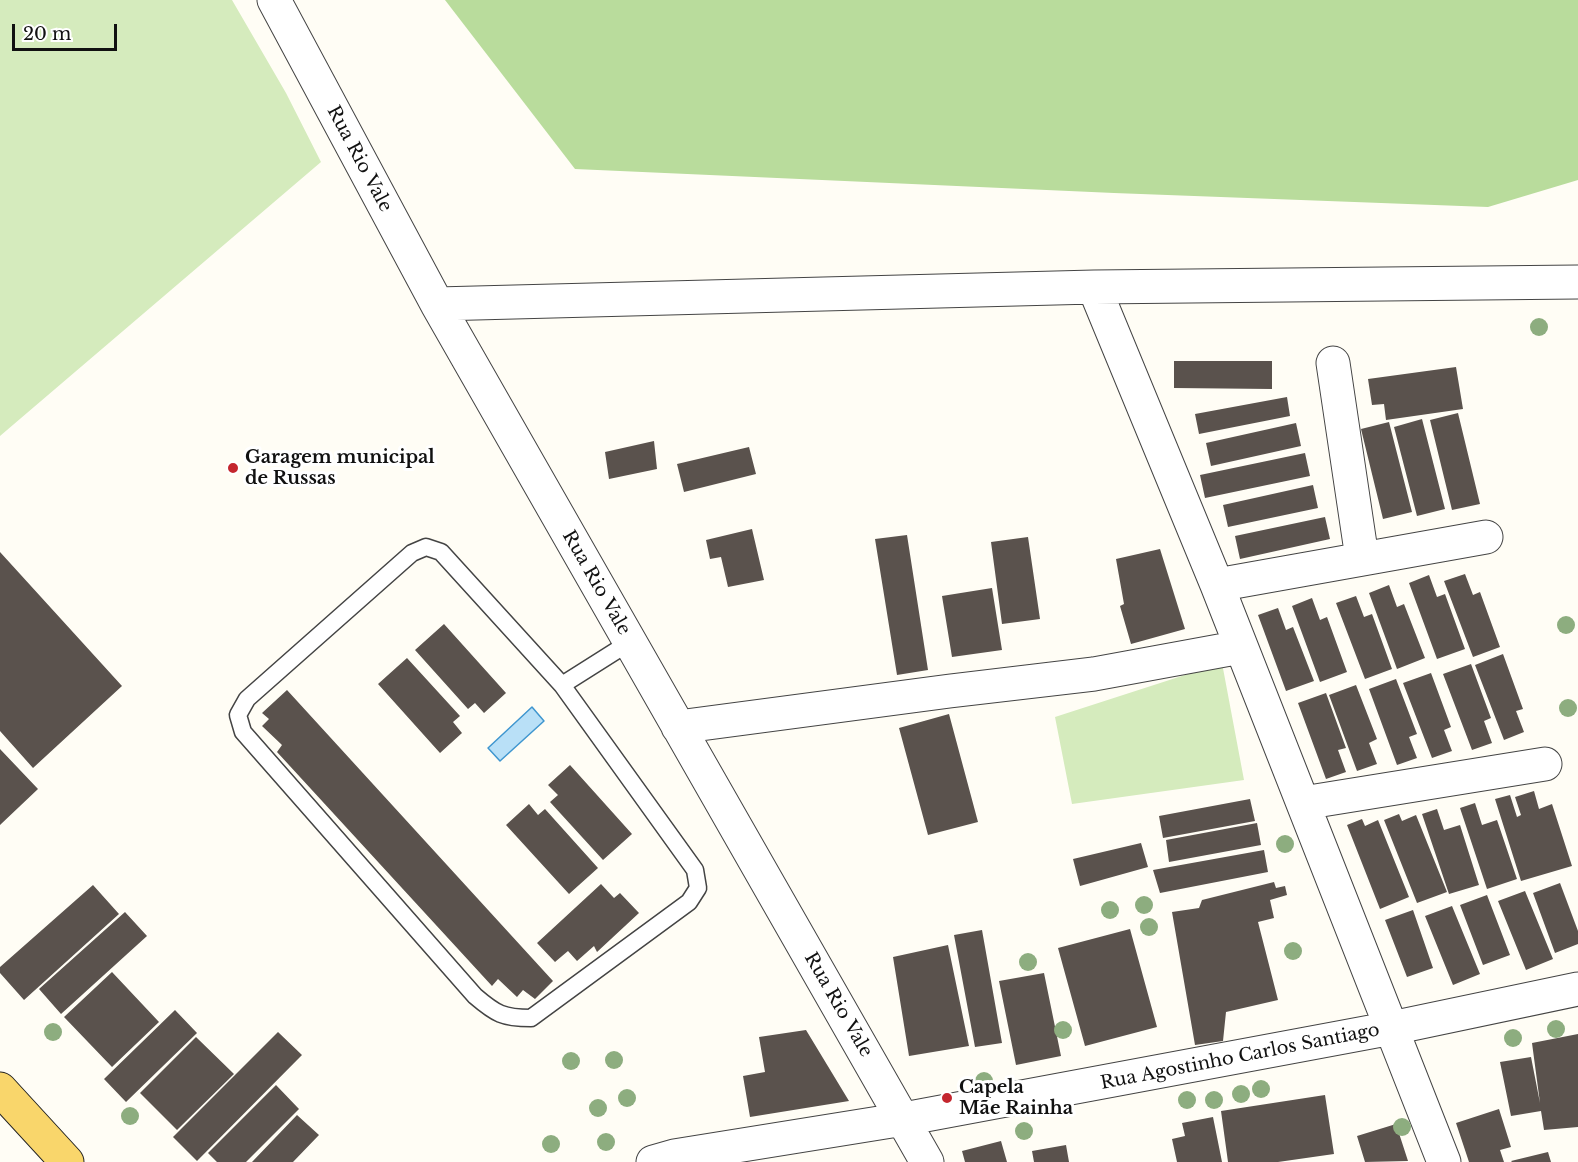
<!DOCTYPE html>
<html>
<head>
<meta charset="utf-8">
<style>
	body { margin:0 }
	#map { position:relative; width:1578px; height:1162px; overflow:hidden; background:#fffdf5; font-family:"Libre Baskerville",serif }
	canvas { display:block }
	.scale { position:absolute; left:12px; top:24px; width:105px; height:27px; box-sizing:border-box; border:3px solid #111; border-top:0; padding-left:8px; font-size:18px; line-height:21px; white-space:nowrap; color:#111; -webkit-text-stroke:4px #fff; paint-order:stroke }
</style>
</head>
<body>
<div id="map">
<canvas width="1578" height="1162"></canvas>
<div class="scale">20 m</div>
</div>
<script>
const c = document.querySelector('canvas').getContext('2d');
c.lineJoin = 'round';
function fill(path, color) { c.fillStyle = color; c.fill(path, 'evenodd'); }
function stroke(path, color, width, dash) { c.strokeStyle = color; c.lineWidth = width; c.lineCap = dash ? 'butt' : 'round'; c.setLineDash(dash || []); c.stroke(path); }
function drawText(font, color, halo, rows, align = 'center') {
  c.font = font + ' "Libre Baskerville",serif'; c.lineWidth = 6; c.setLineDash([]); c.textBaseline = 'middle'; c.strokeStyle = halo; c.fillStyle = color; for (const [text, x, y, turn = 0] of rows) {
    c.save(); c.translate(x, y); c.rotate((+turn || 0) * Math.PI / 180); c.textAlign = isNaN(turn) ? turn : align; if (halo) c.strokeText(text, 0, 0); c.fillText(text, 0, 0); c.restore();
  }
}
fill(new Path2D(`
	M 0,0 L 232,0 L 286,93 L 321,162 L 0,436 Z
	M 1222,663 L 1244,780 L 1072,804 L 1055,717 Z`), '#d5ebbd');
fill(new Path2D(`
	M 445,0 L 1578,0 L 1578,180 L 1488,207 L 1114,193 L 575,169 Z`), '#b9dc9c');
const water = new Path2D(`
	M 532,707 L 544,721 L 500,761 L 488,748 Z`);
fill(water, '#b9e0f7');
stroke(water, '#3f96cf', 1.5);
fill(new Path2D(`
	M 1174,361 L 1272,361 L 1272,389 L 1174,388 Z
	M 1456,367 L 1463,409 L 1386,420 L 1384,404 L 1372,405 L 1368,379 Z
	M 1287,397 L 1290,416 L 1199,434 L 1195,414 Z
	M 1458,413 L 1480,504 L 1452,510 L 1430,420 Z
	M 1422,419 L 1445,509 L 1417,516 L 1394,427 Z
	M 1389,422 L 1412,512 L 1383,519 L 1361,429 Z
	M 1296,423 L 1301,446 L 1211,466 L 1206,443 Z
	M 654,441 L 657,469 L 609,479 L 605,452 Z
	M 749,447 L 756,474 L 684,492 L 677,464 Z
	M 1305,453 L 1310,476 L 1205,498 L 1200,475 Z
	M 1313,485 L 1318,508 L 1228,527 L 1223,505 Z
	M 1325,517 L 1330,539 L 1240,559 L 1235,536 Z
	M 752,529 L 764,580 L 728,587 L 721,557 L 710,559 L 706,540 Z
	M 907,535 L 928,670 L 897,675 L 875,539 Z
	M 1028,537 L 1040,619 L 1002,624 L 991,542 Z
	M 1160,549 L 1185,629 L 1131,644 L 1120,606 L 1124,604 L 1116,559 Z
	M 0,552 L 122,686 L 33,768 L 0,731 Z
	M 1465,574 L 1473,595 L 1480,592 L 1500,647 L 1473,657 L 1444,581 Z
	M 1429,575 L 1437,597 L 1445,594 L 1465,649 L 1437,659 L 1409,583 Z
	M 1389,585 L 1397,607 L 1404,604 L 1425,658 L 1397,669 L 1369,593 Z
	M 992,588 L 1002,650 L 952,657 L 942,596 Z
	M 1356,596 L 1364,617 L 1372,614 L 1392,669 L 1365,679 L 1336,603 Z
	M 1312,598 L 1320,620 L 1327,617 L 1347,672 L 1320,682 L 1292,606 Z
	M 1278,608 L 1286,630 L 1293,627 L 1314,681 L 1286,691 L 1258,615 Z
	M 444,624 L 506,693 L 484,713 L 475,703 L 468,709 L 415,650 Z
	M 1503,654 L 1523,709 L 1516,711 L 1524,732 L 1504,740 L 1475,665 Z
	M 407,658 L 460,716 L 453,722 L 462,733 L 440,753 L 378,684 Z
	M 1471,664 L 1491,718 L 1484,721 L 1492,743 L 1472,750 L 1443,674 Z
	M 1431,673 L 1451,727 L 1444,730 L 1452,751 L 1432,758 L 1403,683 Z
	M 1396,679 L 1417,734 L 1409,737 L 1417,758 L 1397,765 L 1369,689 Z
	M 1356,685 L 1377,739 L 1369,743 L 1377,764 L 1357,771 L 1329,695 Z
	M 287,690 L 553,981 L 535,999 L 523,990 L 517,997 L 498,979 L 492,986 L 277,752 L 282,745 L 262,726 L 269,719 L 262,713 Z
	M 1326,693 L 1346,748 L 1338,750 L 1346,772 L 1326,779 L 1298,703 Z
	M 949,714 L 978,822 L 928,835 L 899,728 Z
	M 0,749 L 38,789 L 0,825 Z
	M 570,765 L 632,834 L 603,860 L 550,802 L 558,795 L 548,785 Z
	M 1534,791 L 1539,809 L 1552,804 L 1572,866 L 1521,881 L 1495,799 L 1510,795 L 1517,817 L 1521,815 L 1515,797 Z
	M 1250,799 L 1255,821 L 1163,838 L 1159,816 Z
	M 1475,803 L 1482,825 L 1497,820 L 1517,879 L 1487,889 L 1460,808 Z
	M 529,804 L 538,815 L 545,809 L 598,868 L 569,894 L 506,825 Z
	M 1437,809 L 1444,830 L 1460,825 L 1479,885 L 1449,894 L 1422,814 Z
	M 1399,814 L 1402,821 L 1416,815 L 1447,892 L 1417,903 L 1384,820 Z
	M 1362,819 L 1365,826 L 1378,820 L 1409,897 L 1380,909 L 1347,825 Z
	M 1257,823 L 1261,845 L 1169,862 L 1166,840 Z
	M 1141,843 L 1148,867 L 1080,886 L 1073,859 Z
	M 1264,850 L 1268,872 L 1160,893 L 1153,870 Z
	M 1274,882 L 1276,888 L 1285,886 L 1287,895 L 1270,900 L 1274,918 L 1258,922 L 1278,1000 L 1226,1012 L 1223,1041 L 1195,1045 L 1172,912 L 1199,908 L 1202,900 Z
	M 1560,883 L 1578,931 L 1578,944 L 1555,953 L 1533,893 Z
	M 601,884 L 614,898 L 620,893 L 639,913 L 597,952 L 594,946 L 577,961 L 568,951 L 555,962 L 537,943 Z
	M 93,885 L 119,914 L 24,1000 L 0,973 L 0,967 Z
	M 1525,891 L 1553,959 L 1526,970 L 1498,901 Z
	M 1487,895 L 1510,955 L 1483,965 L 1460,905 Z
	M 1452,906 L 1480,974 L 1453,985 L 1425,916 Z
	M 1413,910 L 1433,968 L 1407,977 L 1385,920 Z
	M 125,912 L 147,936 L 61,1014 L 39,989 Z
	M 1130,929 L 1157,1027 L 1085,1046 L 1058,948 Z
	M 982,930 L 1002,1043 L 975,1047 L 954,935 Z
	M 948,945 L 969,1046 L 909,1056 L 893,957 Z
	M 112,972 L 159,1022 L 112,1067 L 64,1017 Z
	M 1044,973 L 1061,1056 L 1016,1065 L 999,981 Z
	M 175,1010 L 197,1033 L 126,1102 L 104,1079 Z
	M 806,1030 L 849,1101 L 750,1117 L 743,1076 L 765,1072 L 759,1037 Z
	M 278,1032 L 302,1055 L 197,1161 L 173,1137 Z
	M 1578,1034 L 1578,1127 L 1544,1130 L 1541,1111 L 1511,1116 L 1500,1062 L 1531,1057 L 1540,1103 L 1532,1043 Z
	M 196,1037 L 234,1074 L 177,1130 L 140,1093 Z
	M 276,1085 L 299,1109 L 246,1162 L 217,1162 L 208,1153 Z
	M 1325,1095 L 1334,1154 L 1278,1162 L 1228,1162 L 1221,1111 Z
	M 1499,1109 L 1511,1147 L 1500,1150 L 1504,1162 L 1469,1162 L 1456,1123 Z
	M 297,1115 L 319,1135 L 293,1162 L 252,1162 Z
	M 1213,1117 L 1222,1162 L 1177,1162 L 1172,1139 L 1185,1136 L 1182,1123 Z
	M 1396,1124 L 1408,1161 L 1365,1162 L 1357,1136 Z
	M 1001,1141 L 1007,1162 L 965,1162 L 962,1151 Z
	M 1066,1145 L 1069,1162 L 1034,1162 L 1032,1151 Z
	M 1548,1152 L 1551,1162 L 1512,1162 L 1511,1161 Z`), '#5a524d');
const lane = new Path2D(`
	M 426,547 L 441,552 L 562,685 L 695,870 L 698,888 L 689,902 L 531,1018 C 503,1018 496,1014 475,996 L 243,732 L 238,715 L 247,699 L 412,553 Z
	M 562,685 L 630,642`);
const street = new Path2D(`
	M 274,0 L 437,304 L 927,1162
	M 1094,287 L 1217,585 L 1444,1162
	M 437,304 L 1094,287 L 1578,282
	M 1333,363 L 1362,558
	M 1217,585 L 1486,537
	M 678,727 L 950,691 L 1094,674 L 1241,647
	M 1303,803 L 1545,764
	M 653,1162 L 674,1156 L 904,1119 L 1392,1028 L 1578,989`);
const primary = new Path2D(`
	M 0,1089 L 67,1162`);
stroke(lane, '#444', 19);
stroke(street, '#444', 35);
stroke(primary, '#222', 35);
stroke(lane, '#fff', 16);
stroke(street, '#fff', 33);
stroke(primary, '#f9d66b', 33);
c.fillStyle = '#8dad7f';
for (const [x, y] of [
	[1539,327],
	[1566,625],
	[1568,708],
	[1285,844],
	[1144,905],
	[1110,910],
	[1149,927],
	[1293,951],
	[1028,962],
	[1556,1029],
	[1063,1030],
	[53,1032],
	[1513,1038],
	[614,1060],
	[571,1061],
	[984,1081],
	[1261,1089],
	[1241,1094],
	[627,1098],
	[1187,1100],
	[1214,1100],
	[598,1108],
	[130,1116],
	[1402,1127],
	[1024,1131],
	[606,1142],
	[551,1144]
]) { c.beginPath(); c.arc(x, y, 9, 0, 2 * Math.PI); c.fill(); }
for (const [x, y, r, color] of [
	[233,468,6,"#c4262e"],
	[947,1098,6,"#c4262e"]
]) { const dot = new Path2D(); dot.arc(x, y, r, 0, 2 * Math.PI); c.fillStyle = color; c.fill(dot); stroke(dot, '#fff', 2); }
drawText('18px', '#111', '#fff', [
	["Rua Rio Vale",359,159,62],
	["Rua Rio Vale",596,583,60],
	["Rua Rio Vale",838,1005,60],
	["Rua Agostinho Carlos Santiago",1240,1057,-11]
]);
drawText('bold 18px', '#111', '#fff', [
	["Garagem municipal",245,458],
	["de Russas",245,479],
	["Capela",959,1088],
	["Mãe Rainha",959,1109]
], 'left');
</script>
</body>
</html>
